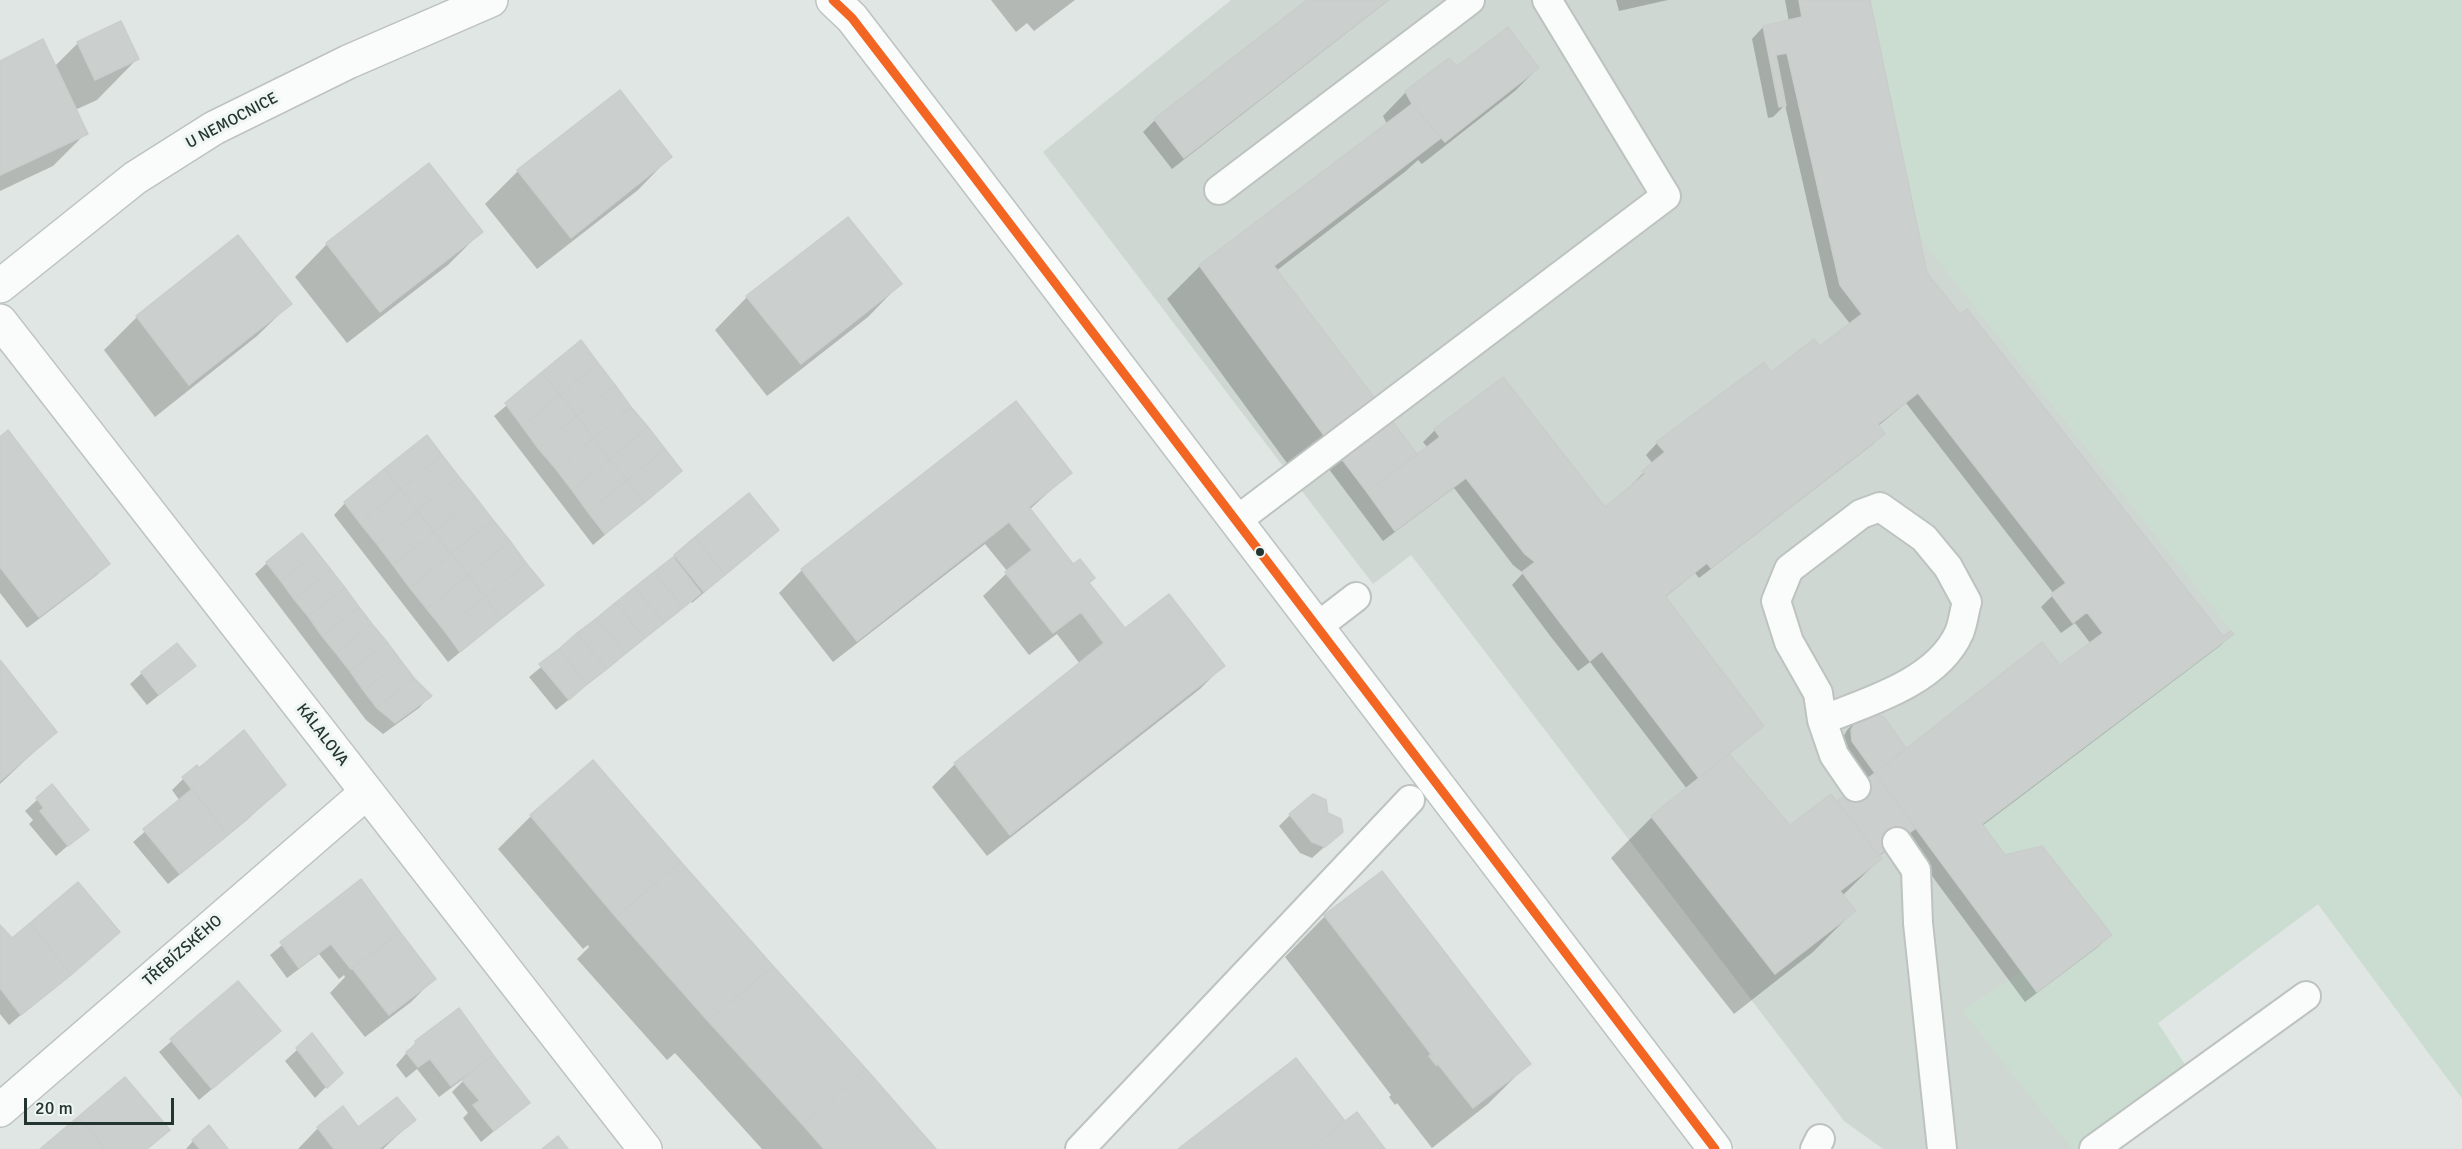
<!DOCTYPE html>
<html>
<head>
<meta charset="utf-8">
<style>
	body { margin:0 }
	#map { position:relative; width:2462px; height:1149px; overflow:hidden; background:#e0e6e3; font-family:Signika,sans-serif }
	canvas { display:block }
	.scale { position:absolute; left:24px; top:1098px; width:150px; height:27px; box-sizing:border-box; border:3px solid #223531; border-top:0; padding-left:8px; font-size:18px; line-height:21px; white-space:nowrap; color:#223531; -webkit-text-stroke:4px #eef5f2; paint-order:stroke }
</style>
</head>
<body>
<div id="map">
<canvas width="2462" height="1149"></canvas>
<div class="scale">20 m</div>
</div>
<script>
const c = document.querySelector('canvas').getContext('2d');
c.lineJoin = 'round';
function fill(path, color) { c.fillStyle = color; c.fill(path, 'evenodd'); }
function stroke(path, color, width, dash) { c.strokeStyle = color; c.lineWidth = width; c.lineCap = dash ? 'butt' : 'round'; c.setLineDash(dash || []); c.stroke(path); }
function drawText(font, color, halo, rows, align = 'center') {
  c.font = font + ' Signika,sans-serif'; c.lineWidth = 6; c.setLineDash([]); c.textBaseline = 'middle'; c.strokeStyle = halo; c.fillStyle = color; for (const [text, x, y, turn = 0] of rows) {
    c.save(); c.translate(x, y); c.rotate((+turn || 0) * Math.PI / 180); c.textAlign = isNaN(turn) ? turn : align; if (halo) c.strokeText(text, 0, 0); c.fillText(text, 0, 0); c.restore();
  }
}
fill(new Path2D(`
	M 1231,0 L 2462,0 L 2462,1098 L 2318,904 L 2158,1023 L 2094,1149 L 1883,1149 L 1844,1121 L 1411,555 L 1373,584 L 1043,152 Z`), '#cfd7d3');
fill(new Path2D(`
	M 1870,0 L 2462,0 L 2462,1098 L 2318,904 L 2158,1023 L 2194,1078 L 2094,1149 L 2072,1149 L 1962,1010 L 2022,972 L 2038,992 L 2111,935 L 2042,846 L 2005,855 L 1982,824 L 2234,634 L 1921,239 Z`), '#cbddd1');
fill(new Path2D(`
	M 991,0 L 1075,0 L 1034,31 L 1027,23 L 1016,32 Z
	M 1309,0 L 1389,0 L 1172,169 L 1143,132 L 1155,120 Z
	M 1616,0 L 1668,0 L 1619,11 Z
	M 1785,0 L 1869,0 L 1925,273 L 2223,638 L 2232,634 L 2220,646 L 1982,826 L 2005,857 L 2110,935 L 2098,947 L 2025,1002 L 1904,838 L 1878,857 L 1880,859 L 1842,896 L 1854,911 L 1813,952 L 1734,1014 L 1611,858 L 1652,817 L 1687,789 L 1590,662 L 1578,671 L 1551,637 L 1512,585 L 1523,573 L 1513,565 L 1454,488 L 1383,541 L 1316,452 L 1292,470 L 1167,299 L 1200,266 L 1387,124 L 1383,116 L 1406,92 L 1457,68 L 1538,68 L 1515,91 L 1422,164 L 1418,160 L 1406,171 L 1276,271 L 1417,456 L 1428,448 L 1423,442 L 1435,430 L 1503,379 L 1605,509 L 1634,486 L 1632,484 L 1653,464 L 1646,455 L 1657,443 L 1771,374 L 1820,349 L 1851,325 L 1829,297 L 1785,105 L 1773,117 L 1768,118 L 1752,39 L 1763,27 L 1789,22 ZM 1906,403 L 2054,594 L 2041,607 L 2061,633 L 2075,623 L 2091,644 L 2060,668 L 1906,750 L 1883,719 L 1859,718 L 1847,730 L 1840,743 L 1863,784 L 1837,804 L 1790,827 L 1728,755 L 1762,726 L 1664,598 L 1695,573 L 1699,578 L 1872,445 L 1883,434 L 1878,426 Z
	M 120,23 L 137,59 L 97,100 L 75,110 L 86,133 L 53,166 L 0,191 L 0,62 L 54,67 L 77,44 Z
	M 620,92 L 670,157 L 638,190 L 537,269 L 485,204 L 518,171 Z
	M 481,232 L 448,265 L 347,343 L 295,277 L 327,244 Z
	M 900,284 L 868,317 L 767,396 L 715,330 L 747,297 Z
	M 290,304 L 257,336 L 155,417 L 104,350 L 137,317 Z
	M 581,343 L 680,471 L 593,545 L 494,416 Z
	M 0,438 L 108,564 L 97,575 L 27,628 L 0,593 Z
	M 1070,473 L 1029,510 L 1125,630 L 1223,666 L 1200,689 L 987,856 L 932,787 L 955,764 L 1080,664 L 1057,634 L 1029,655 L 983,596 L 1008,572 L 985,544 L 833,662 L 779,593 L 802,570 Z
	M 345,503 L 542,585 L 448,662 L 334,515 Z
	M 777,530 L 692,603 L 691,601 L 556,710 L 529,677 L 675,556 Z
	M 267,563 L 413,679 L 430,696 L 419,708 L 383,734 L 366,720 L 255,574 Z
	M 0,663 L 55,732 L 0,784 Z
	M 194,666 L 147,705 L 130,684 L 142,673 Z
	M 183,779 L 284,785 L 247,820 L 168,884 L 133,842 L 180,801 L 172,790 Z
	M 52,786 L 87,829 L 56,856 L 29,824 L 33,820 L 25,811 Z
	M 1327,814 L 1341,832 L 1312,858 L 1300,853 L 1279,826 L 1290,815 Z
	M 531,816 L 934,1149 L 762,1149 L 675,1053 L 667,1060 L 577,959 L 589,947 L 588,945 L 583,949 L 498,849 Z
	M 360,881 L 434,979 L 411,1002 L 365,1037 L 330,993 L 345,977 L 344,975 L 339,979 L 319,954 L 287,978 L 270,955 Z
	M 1325,916 L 1529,1063 L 1488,1104 L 1432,1148 L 1397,1103 L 1395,1105 L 1389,1097 L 1391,1095 L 1285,957 Z
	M 0,927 L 11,940 L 118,932 L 9,1025 L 0,1014 Z
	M 238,983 L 267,1042 L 199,1100 L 159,1052 Z
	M 458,1010 L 528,1103 L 481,1142 L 463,1118 L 468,1113 L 452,1092 L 464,1080 L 463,1079 L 439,1097 L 417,1069 L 406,1078 L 396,1065 L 416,1042 Z
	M 312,1036 L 341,1072 L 315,1098 L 285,1061 Z
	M 414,1120 L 383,1149 L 298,1149 L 318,1128 L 358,1130 Z
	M 193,1141 L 226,1149 L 186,1149 Z`), '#0003');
const building = new Path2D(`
	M 1307,0 L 1388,0 L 1184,158 L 1154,119 Z
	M 1799,0 L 1870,0 L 1927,273 L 1960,314 L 1967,309 L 2223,636 L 2231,631 L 2234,634 L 1982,824 L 2005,855 L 2042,846 L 2112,935 L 2037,992 L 1875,773 L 2042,642 L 2060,665 L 2103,633 L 2087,612 L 2073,623 L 2063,610 L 2051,594 L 2066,583 L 1918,393 L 1878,424 L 1885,434 L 1711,568 L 1707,563 L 1665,596 L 1764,726 L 1699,778 L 1602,651 L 1590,661 L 1562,625 L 1522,572 L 1535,562 L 1525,554 L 1466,478 L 1395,531 L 1367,492 L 1440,437 L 1434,429 L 1503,377 L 1605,507 L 1645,474 L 1642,471 L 1665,452 L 1656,442 L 1764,362 L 1771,372 L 1814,339 L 1820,346 L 1862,314 L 1840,285 L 1787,53 L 1776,55 L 1786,106 L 1779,107 L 1763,26 L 1802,17 Z
	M 121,21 L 139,59 L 95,80 L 77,42 Z
	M 1508,27 L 1539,68 L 1445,142 L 1412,104 L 1405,91 L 1449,58 L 1457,66 Z
	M 43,39 L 88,134 L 0,175 L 0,61 Z
	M 620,90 L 672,157 L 571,238 L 517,170 Z
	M 1412,104 L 1441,138 L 1274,266 L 1376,400 L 1326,438 L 1199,265 Z
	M 429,163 L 483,232 L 380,312 L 326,243 Z
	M 848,217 L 902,284 L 801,364 L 746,296 Z
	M 238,235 L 292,304 L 189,385 L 136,316 Z
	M 581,340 L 598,363 L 560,395 L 542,372 Z
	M 598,363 L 615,385 L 577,416 L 560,395 Z
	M 542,372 L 560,395 L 522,426 L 505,403 Z
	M 615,385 L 631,407 L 594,438 L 577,416 Z
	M 560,395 L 577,416 L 538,448 L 522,426 Z
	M 1376,400 L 1417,454 L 1367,492 L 1326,438 Z
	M 1016,401 L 1072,473 L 1029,507 L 1073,564 L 1080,559 L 1095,578 L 1089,583 L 1125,628 L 1169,594 L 1225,666 L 1010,835 L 954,763 L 1104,643 L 1081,612 L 1053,633 L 1005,572 L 1032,550 L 1009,522 L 857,641 L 801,569 Z
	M 631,407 L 648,427 L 610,459 L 594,438 Z
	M 577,416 L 594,438 L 556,469 L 538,448 Z
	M 648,427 L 665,449 L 627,480 L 610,459 Z
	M 8,430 L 110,564 L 39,617 L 0,567 L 0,437 Z
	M 427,435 L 442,455 L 401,489 L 384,469 Z
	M 594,438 L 610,459 L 572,490 L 556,469 Z
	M 665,449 L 682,471 L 644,503 L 627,480 Z
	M 442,455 L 459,477 L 417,511 L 401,489 Z
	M 610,459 L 627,480 L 588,512 L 572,490 Z
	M 384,469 L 401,489 L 360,523 L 344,502 Z
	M 459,477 L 476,498 L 434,532 L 417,511 Z
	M 627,480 L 644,503 L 605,534 L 588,512 Z
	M 401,489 L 417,511 L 377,544 L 360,523 Z
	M 749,493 L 779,530 L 725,575 L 695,537 Z
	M 476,498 L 493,520 L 451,554 L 434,532 Z
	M 417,511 L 434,532 L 393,565 L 377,544 Z
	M 493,520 L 510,541 L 468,575 L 451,554 Z
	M 434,532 L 451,554 L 410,588 L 393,565 Z
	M 302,533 L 317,552 L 281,581 L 266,562 Z
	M 695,537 L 725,575 L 704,592 L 674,555 Z
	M 510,541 L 526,563 L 485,597 L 468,575 Z
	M 317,552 L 331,570 L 294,599 L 281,581 Z
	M 451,554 L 468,575 L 427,609 L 410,588 Z
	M 673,557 L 701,593 L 683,608 L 654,572 Z
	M 526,563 L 544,585 L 501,619 L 485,597 Z
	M 331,570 L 345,588 L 308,616 L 294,599 Z
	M 654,572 L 683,608 L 664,623 L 635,587 Z
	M 468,575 L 485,597 L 444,630 L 427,609 Z
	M 635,587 L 664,623 L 645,638 L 615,603 Z
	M 345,588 L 359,607 L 322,636 L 308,616 Z
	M 485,597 L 501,619 L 460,652 L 444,630 Z
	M 615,603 L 645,638 L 625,654 L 597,618 Z
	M 359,607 L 372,624 L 336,653 L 322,636 Z
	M 597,618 L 625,654 L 607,669 L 577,633 Z
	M 372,624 L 387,642 L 350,671 L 336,653 Z
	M 577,633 L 607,669 L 587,684 L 559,649 Z
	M 387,642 L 401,661 L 364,691 L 350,671 Z
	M 177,643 L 196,666 L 159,695 L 141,672 Z
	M 559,649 L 587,684 L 569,700 L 539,664 Z
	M 0,660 L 57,732 L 0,781 Z
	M 401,661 L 414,678 L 377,708 L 364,691 Z
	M 414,678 L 432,696 L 395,723 L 377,708 Z
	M 1871,713 L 1884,717 L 1906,748 L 1875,773 L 1852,741 L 1851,730 L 1858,717 Z
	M 244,730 L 286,785 L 228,835 L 182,777 L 197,765 L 199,768 Z
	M 1729,754 L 1790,825 L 1831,794 L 1882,859 L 1840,891 L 1856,911 L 1775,974 L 1651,816 Z
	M 593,760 L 681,862 L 616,917 L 530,815 Z
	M 1875,773 L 1916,828 L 1879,855 L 1837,801 Z
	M 52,784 L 89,830 L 68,846 L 40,811 L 44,808 L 36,798 Z
	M 192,789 L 228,835 L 180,874 L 143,829 Z
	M 1313,794 L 1326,800 L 1328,813 L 1341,819 L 1343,832 L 1325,847 L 1312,842 L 1289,814 Z
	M 681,862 L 773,966 L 708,1021 L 616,917 Z
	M 1382,871 L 1531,1064 L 1473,1108 L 1438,1064 L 1436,1065 L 1429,1056 L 1431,1054 L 1324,915 Z
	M 361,879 L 400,932 L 351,969 L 331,944 L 299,968 L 280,942 Z
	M 78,882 L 120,932 L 71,975 L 30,923 Z
	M 30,923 L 71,975 L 21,1015 L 0,988 L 0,925 L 12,938 Z
	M 400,932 L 436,979 L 389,1015 L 352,968 Z
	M 773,966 L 866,1069 L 803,1125 L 708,1021 Z
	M 238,981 L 281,1031 L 212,1089 L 170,1039 Z
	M 459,1008 L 493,1055 L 451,1086 L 430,1059 L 418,1067 L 406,1052 L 416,1044 L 415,1041 Z
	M 312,1033 L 343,1073 L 327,1088 L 296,1048 Z
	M 493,1055 L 530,1103 L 494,1131 L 473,1105 L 480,1101 L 462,1080 Z
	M 1296,1058 L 1345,1121 L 1310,1149 L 1178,1149 Z
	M 866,1069 L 936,1149 L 824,1149 L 803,1125 Z
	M 125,1077 L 170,1130 L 147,1149 L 106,1149 L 78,1117 Z
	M 397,1097 L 416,1120 L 379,1149 L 334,1149 L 317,1127 L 343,1106 L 358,1127 Z
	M 1357,1112 L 1385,1149 L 1310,1149 L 1345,1121 Z
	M 78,1117 L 106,1149 L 40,1149 Z
	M 209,1125 L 228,1149 L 200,1149 L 192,1140 Z
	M 558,1136 L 568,1149 L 542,1149 Z`);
fill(building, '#cbcfce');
stroke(building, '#c9cecc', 1.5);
const lane = new Path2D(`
	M 1219,190 L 1470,0
	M 1236,521 L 1666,196 L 1547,0
	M 1317,627 L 1356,597
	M 1822,720 L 1818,693 L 1789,642 L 1776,601 L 1789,569 L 1861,514 L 1880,507 L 1924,538 L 1948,567 L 1967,602 C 1964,612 1963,624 1959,633 C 1937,682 1868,702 1822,720 L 1834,755 L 1856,787
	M 1897,842 L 1916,870 L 1918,923 L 1942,1149
	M 1080,1149 L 1410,800
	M 1815,1149 L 1820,1139
	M 2094,1149 L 2306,996`);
const street = new Path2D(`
	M 0,321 L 645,1149
	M 0,1110 L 367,792`);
const secondary = new Path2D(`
	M 833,0 L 852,18 L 965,165 L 1715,1149
	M 0,286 L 135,178 L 214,128 L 348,62 L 491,0`);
stroke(lane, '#bdc3c0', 32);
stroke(street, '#bdc3c0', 36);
stroke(secondary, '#bdc3c1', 36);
stroke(lane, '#fafbfb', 28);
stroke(street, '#fafbfb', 33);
stroke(secondary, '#fafbfb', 33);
stroke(new Path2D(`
	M 833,0 L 852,18 L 965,165 L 1715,1149`), '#f26522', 9);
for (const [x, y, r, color] of [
	[1260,552,5,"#223531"]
]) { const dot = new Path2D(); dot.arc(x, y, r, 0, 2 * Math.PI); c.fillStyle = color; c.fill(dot); stroke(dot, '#eef5f2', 2); }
drawText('16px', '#223531', '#eef5f2', [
	["U NEMOCNICE",232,121,-28],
	["KÁLALOVA",322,735,52],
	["TŘEBÍZSKÉHO",183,951,-41]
]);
</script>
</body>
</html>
